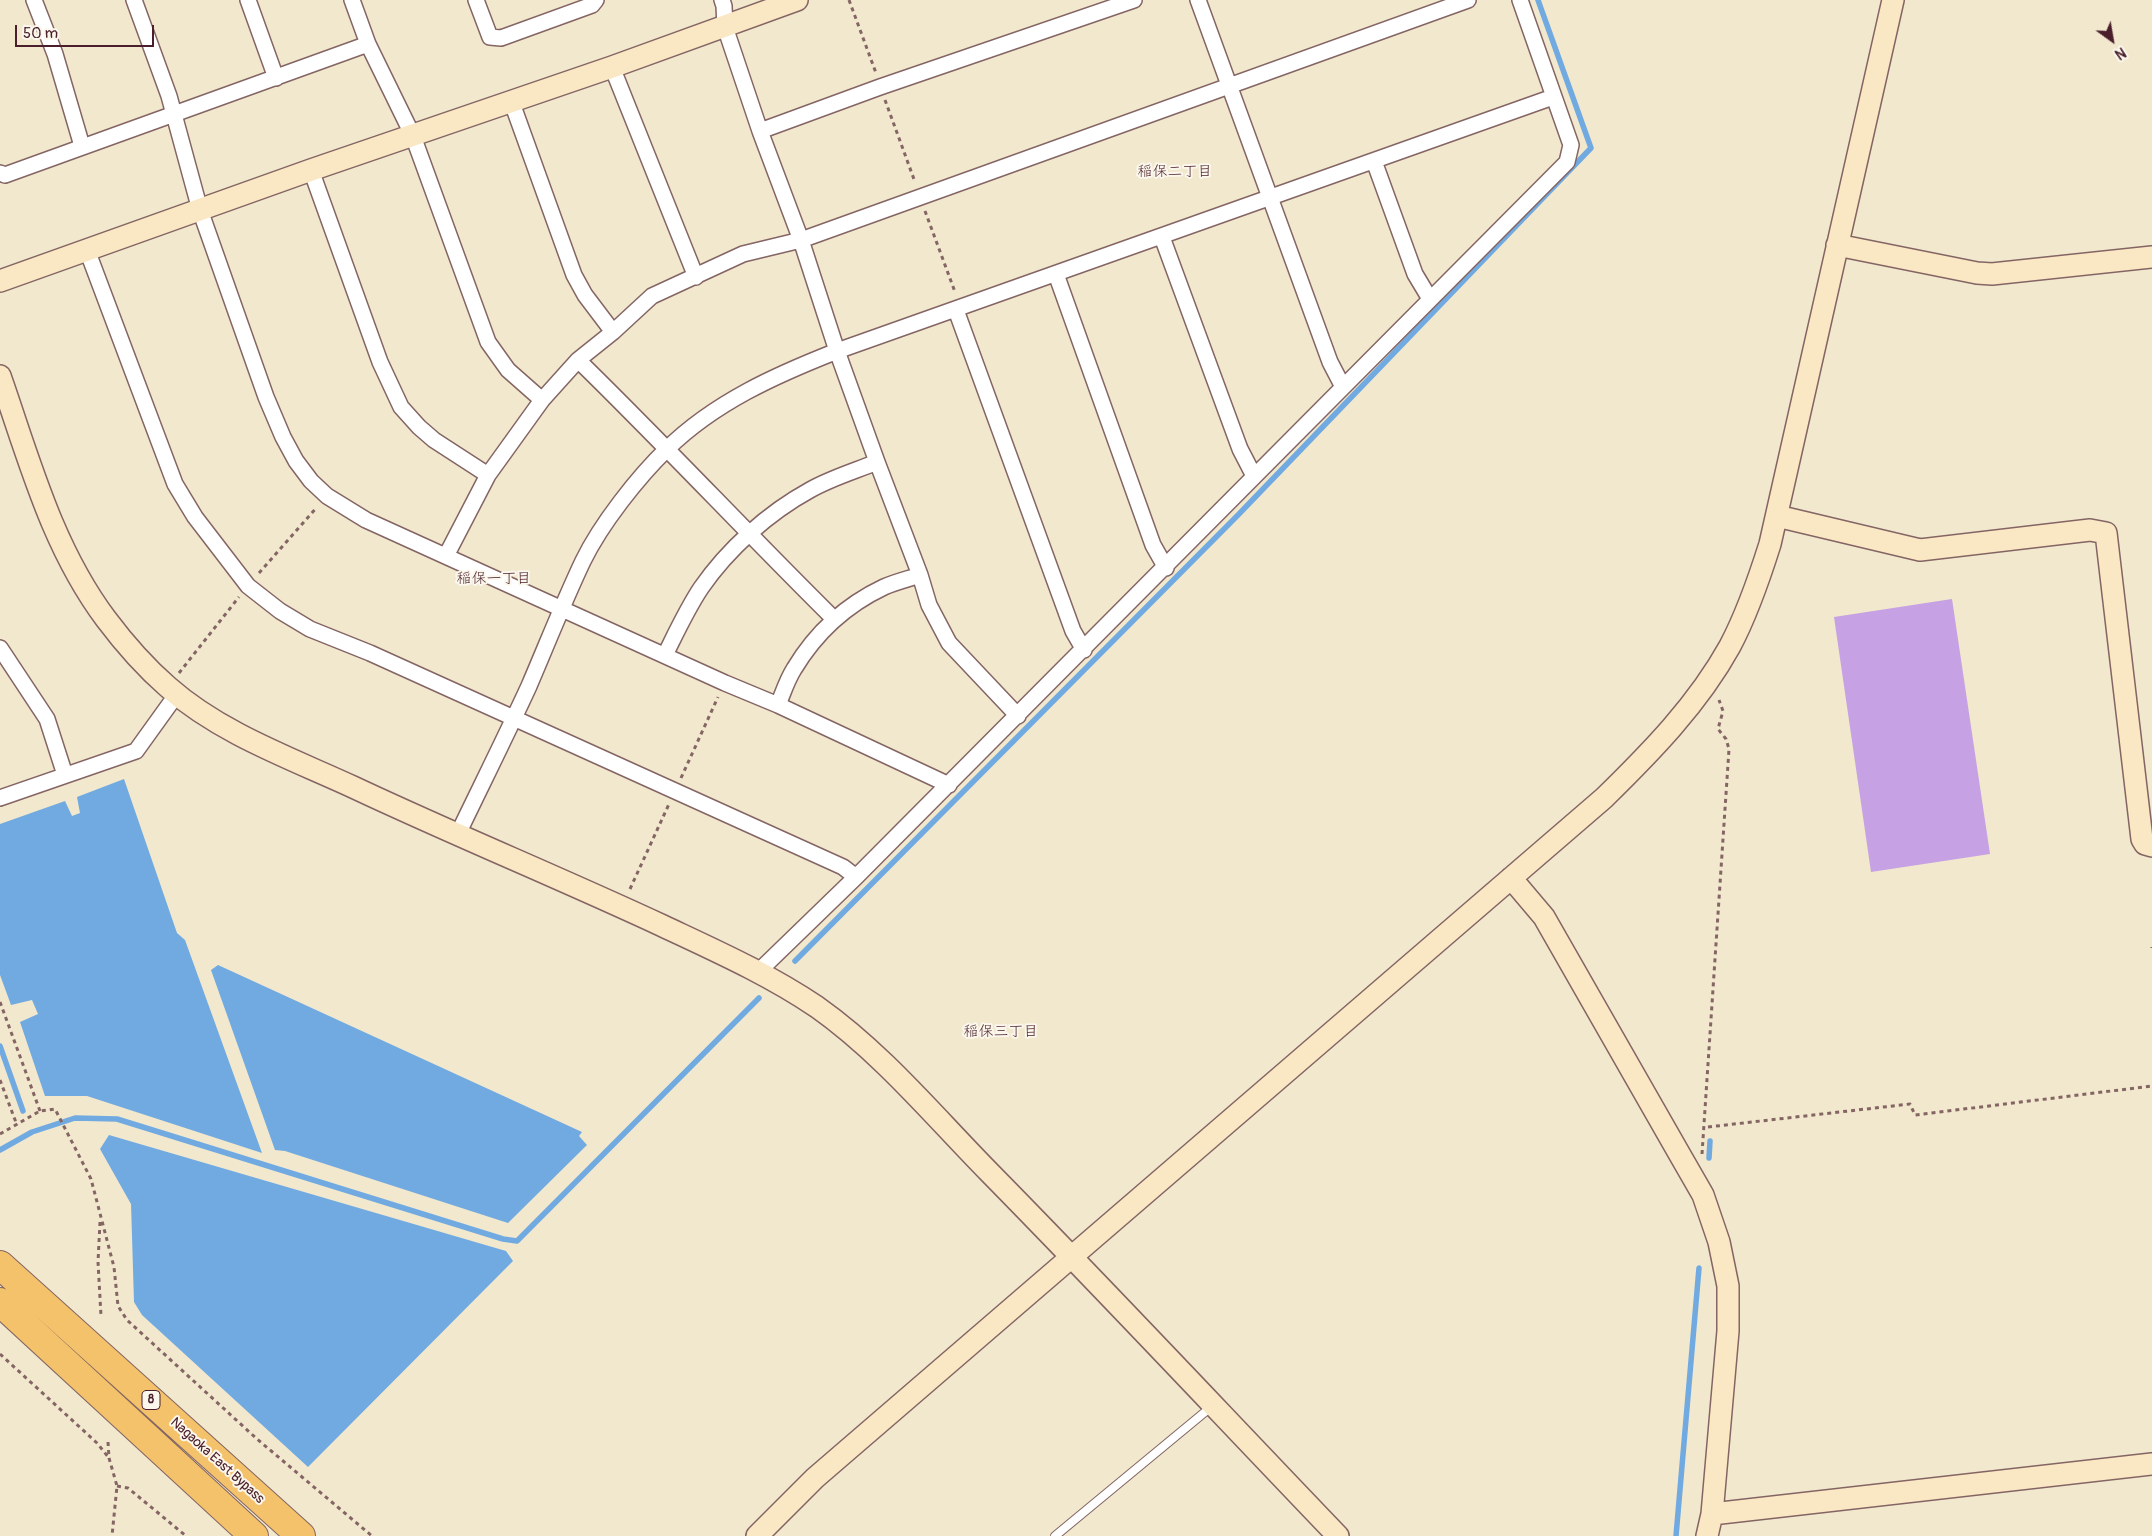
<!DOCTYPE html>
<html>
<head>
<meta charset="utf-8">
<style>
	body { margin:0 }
	#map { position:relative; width:2152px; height:1536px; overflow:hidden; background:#f1e8ce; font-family:Pangolin,sans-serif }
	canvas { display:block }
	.north { position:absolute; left:2087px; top:15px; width:50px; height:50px; -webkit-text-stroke:4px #fbf7ec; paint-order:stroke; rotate:148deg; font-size:14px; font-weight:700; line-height:20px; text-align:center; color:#4a1f2b }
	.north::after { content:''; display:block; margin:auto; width:18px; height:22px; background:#4a1f2b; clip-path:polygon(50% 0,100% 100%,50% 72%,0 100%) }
	.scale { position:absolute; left:15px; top:25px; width:139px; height:22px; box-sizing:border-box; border:2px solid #4a1f2b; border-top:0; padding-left:6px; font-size:15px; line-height:18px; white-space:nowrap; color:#4a1f2b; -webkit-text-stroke:4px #fbf7ec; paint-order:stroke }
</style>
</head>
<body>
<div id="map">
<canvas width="2152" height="1536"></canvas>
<div class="north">N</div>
<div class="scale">50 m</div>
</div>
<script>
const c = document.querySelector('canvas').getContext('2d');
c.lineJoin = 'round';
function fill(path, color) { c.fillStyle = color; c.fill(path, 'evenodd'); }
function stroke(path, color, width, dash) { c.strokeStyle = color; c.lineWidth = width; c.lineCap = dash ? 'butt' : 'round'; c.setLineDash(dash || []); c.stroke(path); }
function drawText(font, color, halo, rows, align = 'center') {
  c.font = font + ' Pangolin,"Klee One",sans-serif'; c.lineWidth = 4; c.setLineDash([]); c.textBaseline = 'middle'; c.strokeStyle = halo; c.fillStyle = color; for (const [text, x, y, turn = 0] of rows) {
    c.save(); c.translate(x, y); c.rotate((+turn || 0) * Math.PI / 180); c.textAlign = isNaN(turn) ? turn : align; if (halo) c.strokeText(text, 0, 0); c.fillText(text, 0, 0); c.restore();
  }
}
fill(new Path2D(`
	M 124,779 L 177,933 L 185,940 L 262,1153 L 87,1096 L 45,1096 L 20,1022 L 38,1014 L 32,1000 L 11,1005 L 0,975 L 0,824 L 65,801 L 72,816 L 80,813 L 77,797 Z
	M 218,965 L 582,1132 L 579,1136 L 587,1145 L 508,1223 L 285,1151 L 275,1150 L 211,970 Z
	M 109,1135 L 506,1251 L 513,1261 L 308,1467 L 142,1315 L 134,1302 L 131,1204 L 100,1149 Z`), '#71aae1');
stroke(new Path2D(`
	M 795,961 L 1238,515 L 1591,148 L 1538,0
	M 0,1046 L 23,1111
	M 0,1150 L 32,1132 L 75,1118 L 117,1119 L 503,1239 L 517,1241 L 759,998
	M 1709,1158 L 1710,1141
	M 1676,1536 L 1699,1268`), '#71aae1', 5.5);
fill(new Path2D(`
	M 1952,599 L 1990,854 L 1871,872 L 1834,617 Z`), '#c6a1e3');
const lane = new Path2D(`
	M 1055,1536 L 1211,1407`);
const street = new Path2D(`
	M 34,0 L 55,54 L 82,146
	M 134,0 L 169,96 L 200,210 L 266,397 L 283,437 L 296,461 L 311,481 L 327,496 L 366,520 L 725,683 L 778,705 L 949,785
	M 248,0 L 276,78
	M 352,0 L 368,44 L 413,136 L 488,342 L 508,370 L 542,400
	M 476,0 L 490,37 L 501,38 L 592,5 L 596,0
	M 722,0 L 724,6 L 725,27 L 760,131 L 801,240 L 837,351 L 877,462 L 920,575 L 929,605 L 949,643 L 1018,716
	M 1198,0 L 1330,362 L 1343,387
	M 612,67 L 696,277
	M 512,103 L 574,275 L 585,295 L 613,332
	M 760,131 L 880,87 L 1134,0
	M 1374,161 L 1415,274 L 1430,299
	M 311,170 L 380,362 L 401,407 L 419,427 L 434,440 L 488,475
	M 0,173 L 5,175 L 368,44
	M 1162,237 L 1240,449 L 1254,476
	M 87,250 L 175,484 L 195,517 L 248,586 L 280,611 L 310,629 L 370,653 L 843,867 L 856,877
	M 1056,274 L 1153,545 L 1166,568
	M 956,310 L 1073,631 L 1084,650
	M 578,360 C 665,445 748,534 834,619
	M 446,556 L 488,475 L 542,400 L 578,360 L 613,332 L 652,296 L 743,254 L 801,240 L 1468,0
	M 0,648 L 47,719 L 65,775
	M 665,655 C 676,633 687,609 701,588 C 728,549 768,513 810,490 C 831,478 855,471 877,462
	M 778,705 C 783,693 787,680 794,669 C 815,634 846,605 884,587 C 895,582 908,579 920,575
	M 0,798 L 136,751 L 177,694
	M 457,836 C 481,786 506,736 529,686 C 547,644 564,601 583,561 C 601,524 638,477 667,449 C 715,402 776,375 837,351 L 1553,97
	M 759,971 L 856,877 L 1567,162 L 1571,145 L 1520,0`);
const secondary = new Path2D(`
	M 1837,245 L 1977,273 L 1992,274 L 2152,257
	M 0,281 L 311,170 L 612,67 L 797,0
	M 0,376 C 29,459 52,547 106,619 C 124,643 145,667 168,687 C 220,733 290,758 353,787 C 455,835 560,878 663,926 C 716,951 768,974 817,1007 C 882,1053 933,1115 989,1172 C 1107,1292 1222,1415 1338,1536
	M 1777,516 L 1920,550 L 2090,530 L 2106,533 L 2142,839 L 2145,844 L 2152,846
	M 1511,878 L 1544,917 L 1680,1155 L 1703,1195 L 1719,1242 L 1728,1286 L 1728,1331 L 1712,1514 L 1707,1536
	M 1712,1514 L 2152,1464
	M 757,1536 L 815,1478 L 1604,798 C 1651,752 1698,704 1730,646 C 1747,614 1759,579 1770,544 L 1893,0`);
const highway = new Path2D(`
	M 0,1265 L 301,1536
	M 0,1302 L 254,1536`);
stroke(lane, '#846564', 10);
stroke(street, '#846564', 18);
stroke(secondary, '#846564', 24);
stroke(highway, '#846564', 30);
stroke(new Path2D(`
	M 849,0 L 876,73
	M 885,100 L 915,182
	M 925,211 L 955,292
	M 259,573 L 317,507
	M 179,673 L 239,597
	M 681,778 L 718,697
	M 630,889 L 669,804
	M 2152,947 L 2152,948
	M 0,1002 L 40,1111
	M 0,1080 L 17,1125
	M 1708,1127 L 1910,1104 L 1915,1115 L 2152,1086
	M 0,1134 L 40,1111 L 55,1109 L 91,1179 L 114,1267 L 118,1306 L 127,1320 L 257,1439 L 372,1536
	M 1702,1154 L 1729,749 L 1726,739 L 1718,729 L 1723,711 L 1719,700
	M 100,1222 L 98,1262 L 101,1316
	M 0,1354 L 97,1443 L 109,1458
	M 108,1442 L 109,1458 L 117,1486 L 112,1536
	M 117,1486 L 128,1488 L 186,1536`), '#846564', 3, [4, 4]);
stroke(lane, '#fff', 8);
stroke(street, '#fff', 15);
stroke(secondary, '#fae7c3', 21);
stroke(highway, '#f3c26a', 28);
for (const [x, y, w] of [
	[151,1400,18]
]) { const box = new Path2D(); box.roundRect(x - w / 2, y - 9.5, w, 19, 4); c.fillStyle = '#fbf7ec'; c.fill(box); stroke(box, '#4a1f2b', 1); }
drawText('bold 12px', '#4a1f2b', null, [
	["8",151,1400]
]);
drawText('14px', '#4a1f2b', '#fbf7ec', [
	["Nagaoka East Bypass",217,1461,42]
]);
drawText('15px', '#4a1f2b', '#fbf7ec', [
	["稲保二丁目",1175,172],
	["稲保一丁目",494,579],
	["稲保三丁目",1001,1032]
]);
</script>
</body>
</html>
